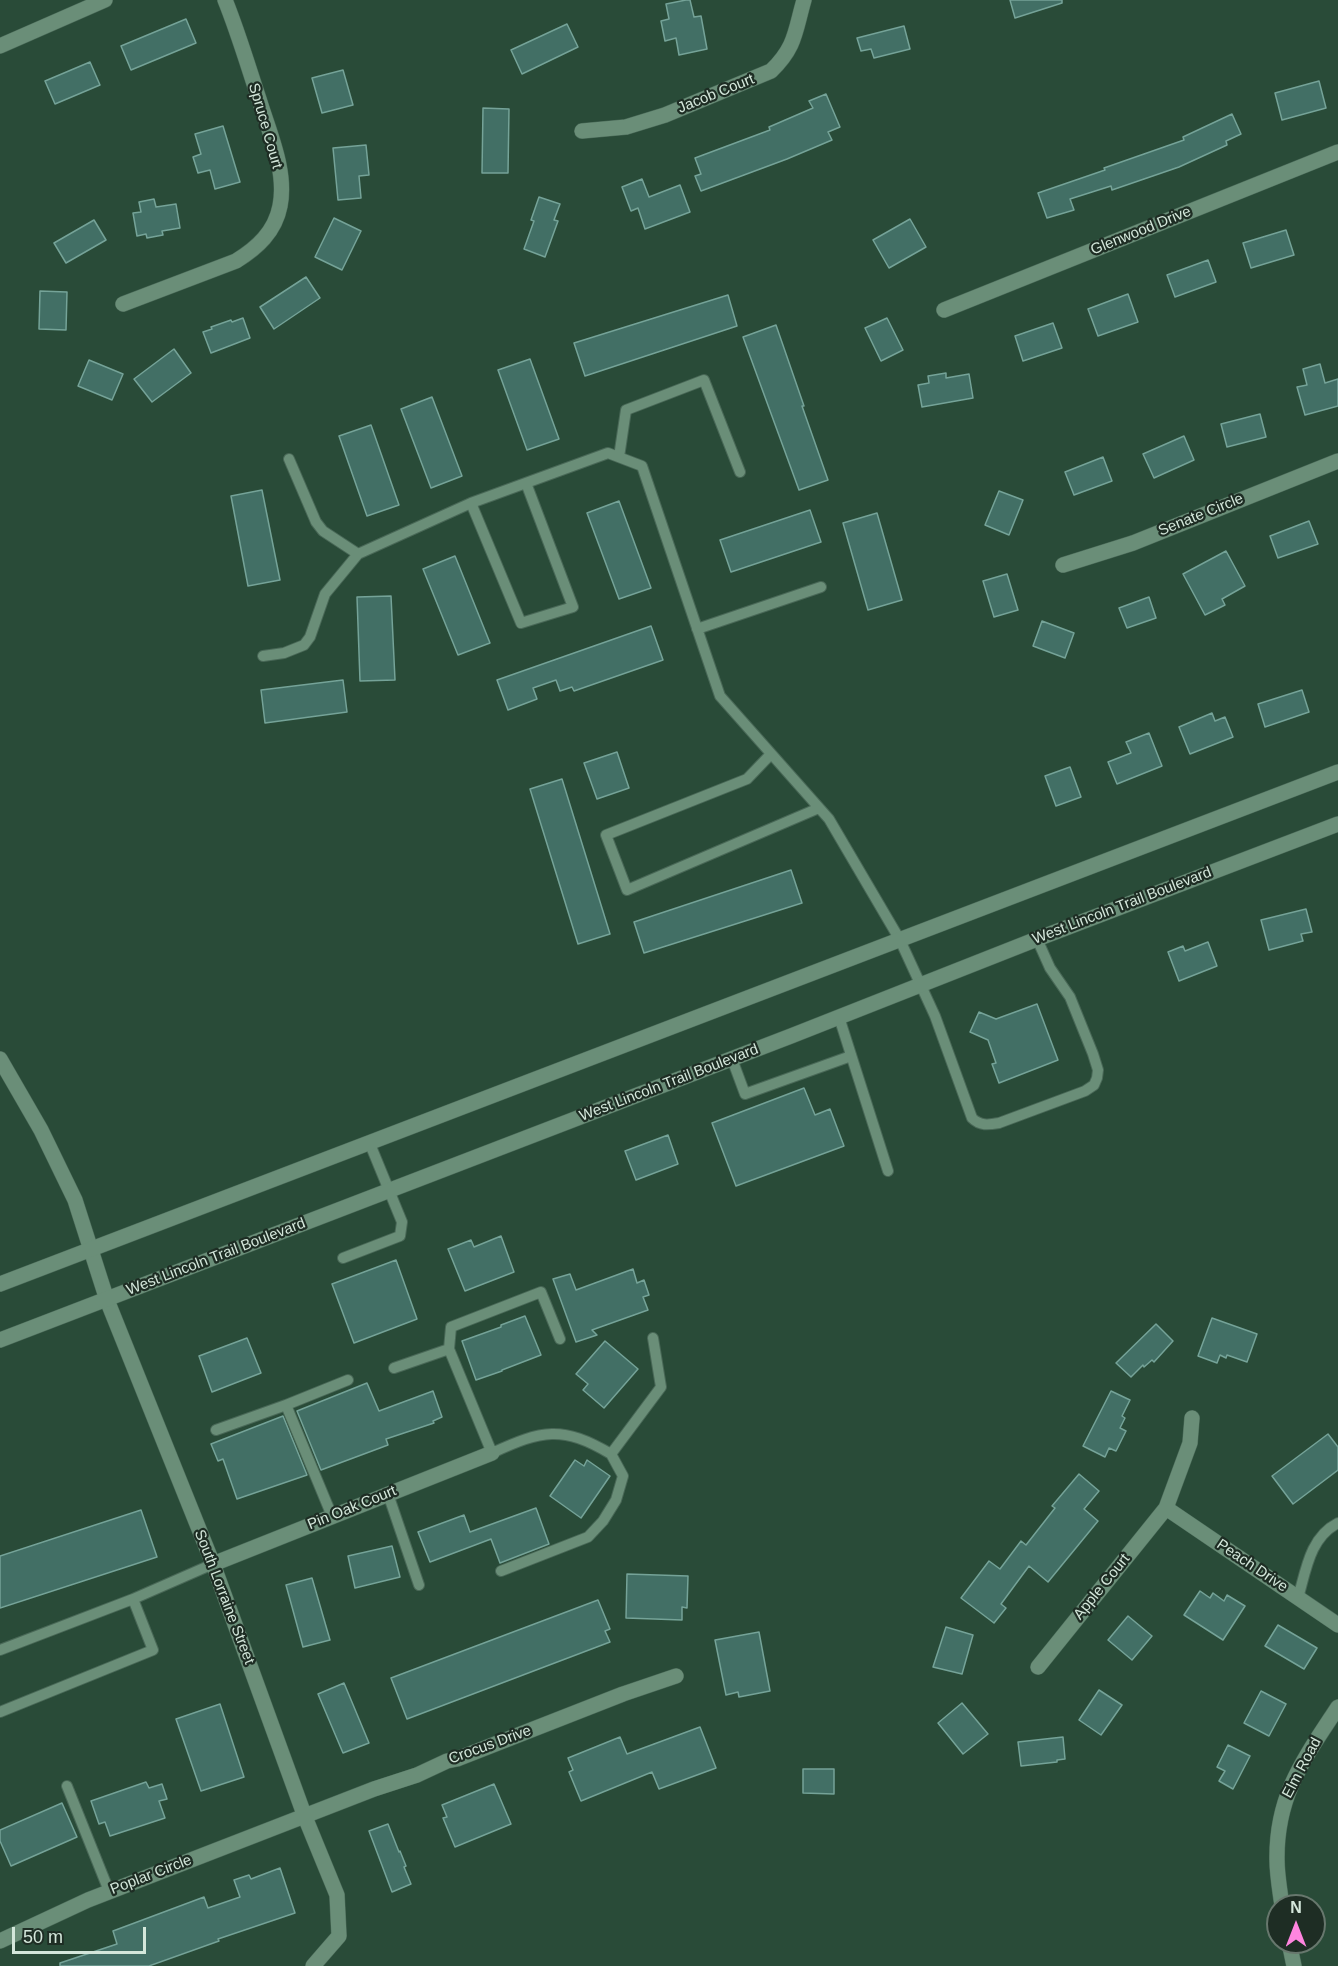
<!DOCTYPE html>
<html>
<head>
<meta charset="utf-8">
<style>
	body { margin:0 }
	#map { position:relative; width:1338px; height:1966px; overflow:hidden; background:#294b38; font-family:Helvetica,sans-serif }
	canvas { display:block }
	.north { position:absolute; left:1266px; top:1894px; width:60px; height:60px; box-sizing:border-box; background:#1e2d24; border:2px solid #67776d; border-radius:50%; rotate:0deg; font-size:16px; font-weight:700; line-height:24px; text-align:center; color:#d4e7db }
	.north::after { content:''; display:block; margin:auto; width:21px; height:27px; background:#ff85df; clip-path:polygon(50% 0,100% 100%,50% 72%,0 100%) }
	.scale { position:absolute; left:12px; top:1927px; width:134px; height:27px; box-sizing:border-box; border:3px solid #d4e7db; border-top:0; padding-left:8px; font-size:18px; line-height:21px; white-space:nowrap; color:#d4e7db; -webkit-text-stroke:4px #1e2d24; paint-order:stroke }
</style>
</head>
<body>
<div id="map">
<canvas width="1338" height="1966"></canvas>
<div class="north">N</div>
<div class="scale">50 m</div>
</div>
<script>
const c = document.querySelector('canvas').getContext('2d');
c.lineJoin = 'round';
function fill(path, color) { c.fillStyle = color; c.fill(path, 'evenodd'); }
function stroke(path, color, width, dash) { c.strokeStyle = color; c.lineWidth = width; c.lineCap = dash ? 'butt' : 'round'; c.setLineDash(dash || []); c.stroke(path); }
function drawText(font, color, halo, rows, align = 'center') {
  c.font = font + ' Helvetica,sans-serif'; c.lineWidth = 4.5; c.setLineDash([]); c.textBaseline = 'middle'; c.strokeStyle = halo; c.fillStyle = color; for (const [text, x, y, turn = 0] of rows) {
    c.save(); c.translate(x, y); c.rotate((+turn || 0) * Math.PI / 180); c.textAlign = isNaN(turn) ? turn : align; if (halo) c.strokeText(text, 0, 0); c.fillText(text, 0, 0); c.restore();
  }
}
const building = new Path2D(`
	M 686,0 L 690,0 L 694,17 L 701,16 L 707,49 L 679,55 L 676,38 L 665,41 L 661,21 L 669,19 L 666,4 Z
	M 1010,0 L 1062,0 L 1062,3 L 1015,18 Z
	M 186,19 L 196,43 L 131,70 L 121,46 Z
	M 567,24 L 578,47 L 522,74 L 511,50 Z
	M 904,26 L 910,49 L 874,58 L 871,49 L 861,51 L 857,38 Z
	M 90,62 L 100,85 L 55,104 L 45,81 Z
	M 343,70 L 353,105 L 322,113 L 312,78 Z
	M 1319,81 L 1326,108 L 1282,120 L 1275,93 Z
	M 826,94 L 840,127 L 828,132 L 832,140 L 787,159 L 701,191 L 695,176 L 701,174 L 695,158 L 770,130 L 769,127 L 813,108 L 809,101 Z
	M 483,108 L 509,109 L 508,173 L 482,173 Z
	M 1232,114 L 1241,134 L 1226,141 L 1227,145 L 1179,167 L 1112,190 L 1111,186 L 1070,199 L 1074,210 L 1047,218 L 1038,193 L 1105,170 L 1104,168 L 1184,140 L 1183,137 Z
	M 223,126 L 240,182 L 215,189 L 210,170 L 198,173 L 193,157 L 201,154 L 195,134 Z
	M 366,145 L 369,175 L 359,176 L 361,198 L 338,200 L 333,148 Z
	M 642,179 L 649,197 L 680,185 L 690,212 L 645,229 L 638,208 L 631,211 L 622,187 Z
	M 539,197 L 560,204 L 554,220 L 558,221 L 545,257 L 524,249 L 534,221 L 531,220 Z
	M 154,199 L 156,207 L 176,204 L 180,228 L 162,231 L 163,235 L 147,238 L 146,234 L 137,236 L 133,213 L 141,212 L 139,202 Z
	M 334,218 L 361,231 L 342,270 L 315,257 Z
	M 910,219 L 926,247 L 889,268 L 873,240 Z
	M 94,220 L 106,240 L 66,263 L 54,243 Z
	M 1286,230 L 1294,255 L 1251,268 L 1243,243 Z
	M 1208,260 L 1216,282 L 1175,297 L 1167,275 Z
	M 306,277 L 320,298 L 274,329 L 260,307 Z
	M 40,291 L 67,292 L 66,330 L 39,329 Z
	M 1128,294 L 1138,322 L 1098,336 L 1088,309 Z
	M 728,295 L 737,326 L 585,376 L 574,343 Z
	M 243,318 L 250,338 L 211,353 L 203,332 L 212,329 L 211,327 L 231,320 L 232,322 Z
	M 887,318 L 903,350 L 881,361 L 865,328 Z
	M 1053,323 L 1062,348 L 1023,361 L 1015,336 Z
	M 776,325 L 804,406 L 802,406 L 828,480 L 799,490 L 743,337 Z
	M 174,349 L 191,373 L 152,402 L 134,379 Z
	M 530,359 L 559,439 L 527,450 L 498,370 Z
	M 89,360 L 123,374 L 112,400 L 78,386 Z
	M 1320,364 L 1325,383 L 1338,379 L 1338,406 L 1305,415 L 1297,387 L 1307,385 L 1303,369 Z
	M 946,373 L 946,378 L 969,374 L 973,398 L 922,407 L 918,385 L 929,383 L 928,376 Z
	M 432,397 L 462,476 L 431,488 L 401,409 Z
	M 1260,414 L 1266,437 L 1227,447 L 1221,424 Z
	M 371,425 L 399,505 L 367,516 L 339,436 Z
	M 1184,436 L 1194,460 L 1154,478 L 1143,454 Z
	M 1103,457 L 1112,481 L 1074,495 L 1065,472 Z
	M 262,490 L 280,580 L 248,586 L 231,496 Z
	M 999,491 L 1023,500 L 1009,535 L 985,525 Z
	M 619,501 L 651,588 L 619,599 L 587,513 Z
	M 810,510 L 821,542 L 731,572 L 720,540 Z
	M 877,513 L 902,600 L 868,610 L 843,523 Z
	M 1309,521 L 1318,544 L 1278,558 L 1270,536 Z
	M 1226,551 L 1245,586 L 1222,599 L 1225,605 L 1205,615 L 1183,574 Z
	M 455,556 L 490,643 L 458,655 L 423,569 Z
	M 1007,574 L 1018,610 L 994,617 L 983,581 Z
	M 391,596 L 395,680 L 360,681 L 357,597 Z
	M 1149,597 L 1156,618 L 1127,628 L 1119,608 Z
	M 1042,621 L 1074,633 L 1065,658 L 1033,646 Z
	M 651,626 L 663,660 L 574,691 L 572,687 L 560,691 L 556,680 L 533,688 L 537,699 L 508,710 L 497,680 Z
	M 343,680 L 347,712 L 265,723 L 261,690 Z
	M 1302,690 L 1309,712 L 1265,727 L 1258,704 Z
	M 1212,713 L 1215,721 L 1225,717 L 1233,737 L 1190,754 L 1179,727 Z
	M 1149,733 L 1162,766 L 1117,784 L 1108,762 L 1131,753 L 1126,742 Z
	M 617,752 L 629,788 L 597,799 L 584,763 Z
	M 1070,767 L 1081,797 L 1056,806 L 1045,776 Z
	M 562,779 L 610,934 L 578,944 L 530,789 Z
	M 791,870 L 802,903 L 644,953 L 634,922 Z
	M 1306,909 L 1312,932 L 1301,934 L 1303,941 L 1269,950 L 1261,920 Z
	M 1208,942 L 1217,966 L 1179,981 L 1168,952 L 1183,946 L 1185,951 Z
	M 1037,1004 L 1058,1060 L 999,1083 L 992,1064 L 996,1063 L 988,1040 L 970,1032 L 979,1012 L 996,1019 Z
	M 804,1088 L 815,1115 L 830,1109 L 844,1146 L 736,1186 L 712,1123 Z
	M 668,1135 L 678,1164 L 636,1180 L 625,1151 Z
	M 501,1236 L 514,1272 L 465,1291 L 448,1249 L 471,1240 L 474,1247 Z
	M 396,1260 L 417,1319 L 354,1343 L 332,1284 Z
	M 633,1269 L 637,1283 L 644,1280 L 649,1295 L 643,1297 L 648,1310 L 592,1330 L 597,1335 L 576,1342 L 553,1279 L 570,1274 L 576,1290 Z
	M 525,1316 L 541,1355 L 502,1370 L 502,1371 L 476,1380 L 462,1341 L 501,1327 L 501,1325 Z
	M 1212,1318 L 1257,1334 L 1247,1362 L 1227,1355 L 1226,1358 L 1220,1355 L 1217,1363 L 1198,1356 Z
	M 1156,1324 L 1173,1341 L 1154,1362 L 1152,1360 L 1144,1367 L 1143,1365 L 1131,1377 L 1116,1363 Z
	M 247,1338 L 261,1373 L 212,1392 L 199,1356 Z
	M 605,1341 L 638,1369 L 604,1408 L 583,1390 L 588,1384 L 576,1374 Z
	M 367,1383 L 379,1411 L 433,1391 L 442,1417 L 433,1421 L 434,1423 L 386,1439 L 388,1445 L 321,1470 L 297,1411 Z
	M 1111,1391 L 1130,1400 L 1122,1416 L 1125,1418 L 1120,1428 L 1126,1431 L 1116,1451 L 1109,1448 L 1105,1457 L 1083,1446 Z
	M 283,1416 L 307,1475 L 237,1499 L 223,1459 L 218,1461 L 211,1444 Z
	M 1328,1434 L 1338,1447 L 1338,1470 L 1293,1504 L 1272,1476 Z
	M 575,1460 L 584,1466 L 587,1460 L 610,1476 L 581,1518 L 550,1496 Z
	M 1079,1474 L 1099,1491 L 1084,1509 L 1098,1521 L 1048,1582 L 1029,1566 L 1001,1604 L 1006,1608 L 994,1623 L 961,1598 L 989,1561 L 1000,1569 L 1021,1541 L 1026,1545 L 1055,1508 L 1052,1506 Z
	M 536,1508 L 549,1544 L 500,1563 L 491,1539 L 430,1562 L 418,1532 L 464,1515 L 470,1532 Z
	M 141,1510 L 157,1557 L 0,1608 L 0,1556 Z
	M 392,1546 L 400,1577 L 355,1588 L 348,1556 Z
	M 627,1574 L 688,1576 L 687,1608 L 682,1607 L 682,1620 L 626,1618 Z
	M 312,1578 L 330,1640 L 303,1647 L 286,1585 Z
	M 1200,1591 L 1210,1598 L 1213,1593 L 1224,1601 L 1227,1595 L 1245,1606 L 1223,1640 L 1184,1615 Z
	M 598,1600 L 610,1629 L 605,1631 L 610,1642 L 407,1719 L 391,1678 Z
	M 1128,1616 L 1152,1636 L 1132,1660 L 1108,1640 Z
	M 1278,1625 L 1317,1648 L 1304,1669 L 1265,1646 Z
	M 946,1627 L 973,1635 L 962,1674 L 933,1667 Z
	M 759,1632 L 770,1691 L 739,1697 L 738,1692 L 726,1695 L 715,1640 Z
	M 344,1683 L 369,1743 L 343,1753 L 318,1694 Z
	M 1099,1690 L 1122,1705 L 1101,1735 L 1079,1720 Z
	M 1261,1691 L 1286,1704 L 1269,1736 L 1244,1723 Z
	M 962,1703 L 988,1734 L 963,1754 L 938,1723 Z
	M 220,1704 L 244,1777 L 201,1791 L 176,1719 Z
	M 700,1727 L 716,1768 L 659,1789 L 652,1772 L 581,1801 L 569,1772 L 573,1770 L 568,1758 L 620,1737 L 627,1754 Z
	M 1063,1737 L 1065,1759 L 1057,1760 L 1057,1762 L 1021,1766 L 1018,1742 Z
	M 1228,1745 L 1250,1756 L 1233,1789 L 1219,1781 L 1225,1771 L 1217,1767 Z
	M 803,1769 L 834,1769 L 834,1794 L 803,1793 Z
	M 146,1782 L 149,1788 L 162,1784 L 167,1799 L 159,1801 L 165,1818 L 110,1836 L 105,1822 L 99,1824 L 91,1801 Z
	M 494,1784 L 511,1824 L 455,1847 L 443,1818 L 447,1817 L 442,1805 Z
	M 62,1803 L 77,1837 L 11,1866 L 0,1841 L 0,1830 Z
	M 388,1824 L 399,1852 L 400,1851 L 406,1866 L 404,1867 L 411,1884 L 392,1892 L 369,1831 Z
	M 280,1868 L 295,1913 L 218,1939 L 219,1941 L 149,1966 L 60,1966 L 60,1963 L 117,1944 L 113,1931 L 204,1897 L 208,1908 L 240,1897 L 234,1880 L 249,1875 L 251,1879 Z`);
fill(building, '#426f65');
stroke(building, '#75a398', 1.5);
const service = new Path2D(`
	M 619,457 L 626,410 L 704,380 L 740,472
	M 289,459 L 316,522 L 323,531 L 358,554
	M 471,503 L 521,623 L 573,607 L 526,483
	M 697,629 L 821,587
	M 263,656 L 284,653 L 304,645 L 310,637 L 325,594 L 358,554 L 471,503 L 608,453 L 642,466 L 720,696 L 829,819 L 900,940 L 935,1016 L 972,1118 C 980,1126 988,1125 999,1123 L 1085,1091 L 1094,1085 L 1097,1078 L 1098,1070 L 1093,1054 L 1070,997 L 1050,968 L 1037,939
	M 771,754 L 747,779 L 606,835 L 627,890 L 819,808
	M 839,1017 L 888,1171
	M 732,1059 L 745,1094 L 851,1056
	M 343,1258 L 400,1236 L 402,1222 L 370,1144
	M 449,1349 L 451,1327 L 541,1292 L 560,1339
	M 394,1368 L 449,1349 L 492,1453 C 542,1430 562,1425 611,1454 L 661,1387 L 653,1338
	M 286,1405 L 348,1380
	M 216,1430 L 286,1405 L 332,1516
	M 388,1494 L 419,1585
	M 501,1571 L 588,1537 L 603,1521 L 616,1500 L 623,1476 L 611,1454
	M 1298,1598 C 1306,1570 1310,1537 1338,1523
	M 0,1650 L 133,1599 L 213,1564
	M 0,1712 L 153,1650 L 133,1599
	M 67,1786 L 109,1891`);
const minor = new Path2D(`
	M 0,46 L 105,0
	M 582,131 L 626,127 L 665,115 L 771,71 C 796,47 795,31 804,0
	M 123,304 L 236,261 C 257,248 275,232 280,206 C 287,171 269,132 259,99 C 248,66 238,32 225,0
	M 944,310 L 1338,152
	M 1063,565 L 1133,543 L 1338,461
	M 0,1059 L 41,1130 L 75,1200 L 107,1300 L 213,1564 L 305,1817 L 337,1895 L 339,1936 L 313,1966
	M 1166,1508 L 1338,1625
	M 213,1564 L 492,1453
	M 1038,1667 L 1166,1508 L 1190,1443 L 1192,1418
	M 0,1941 L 88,1900 L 374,1789 L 417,1775 L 447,1761 L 457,1759 L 623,1694 L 676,1676`);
const tertiary = new Path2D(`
	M 1282,1906 C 1280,1891 1277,1875 1277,1860 C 1276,1795 1304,1759 1338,1707
	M 1289,1942 L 1294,1966`);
const secondary = new Path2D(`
	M 0,1284 L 1338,772
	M 0,1340 L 791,1036 L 1037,939 L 1338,824`);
stroke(service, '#496857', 12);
stroke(minor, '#496857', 16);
stroke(tertiary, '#496857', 16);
stroke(secondary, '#496857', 16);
stroke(service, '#6a8e78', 10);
stroke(minor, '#6a8e78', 15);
stroke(tertiary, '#6a8e78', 15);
stroke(secondary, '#6a8e78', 15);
drawText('15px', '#d4e7db', '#1e2d24', [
	["Jacob Court",716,94,-22],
	["Spruce Court",265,126,74],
	["Glenwood Drive",1141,231,-22],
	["Senate Circle",1201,515,-22],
	["West Lincoln Trail Boulevard",1122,906,-21],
	["West Lincoln Trail Boulevard",669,1083,-21],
	["West Lincoln Trail Boulevard",216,1257,-21],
	["Pin Oak Court",352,1508,-22],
	["Peach Drive",1252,1566,34],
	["Apple Court",1102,1587,-51],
	["South Lorraine Street",224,1597,69],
	["Crocus Drive",490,1745,-20],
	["Elm Road",1302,1768,-62],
	["Poplar Circle",151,1875,-21]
]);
</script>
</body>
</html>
